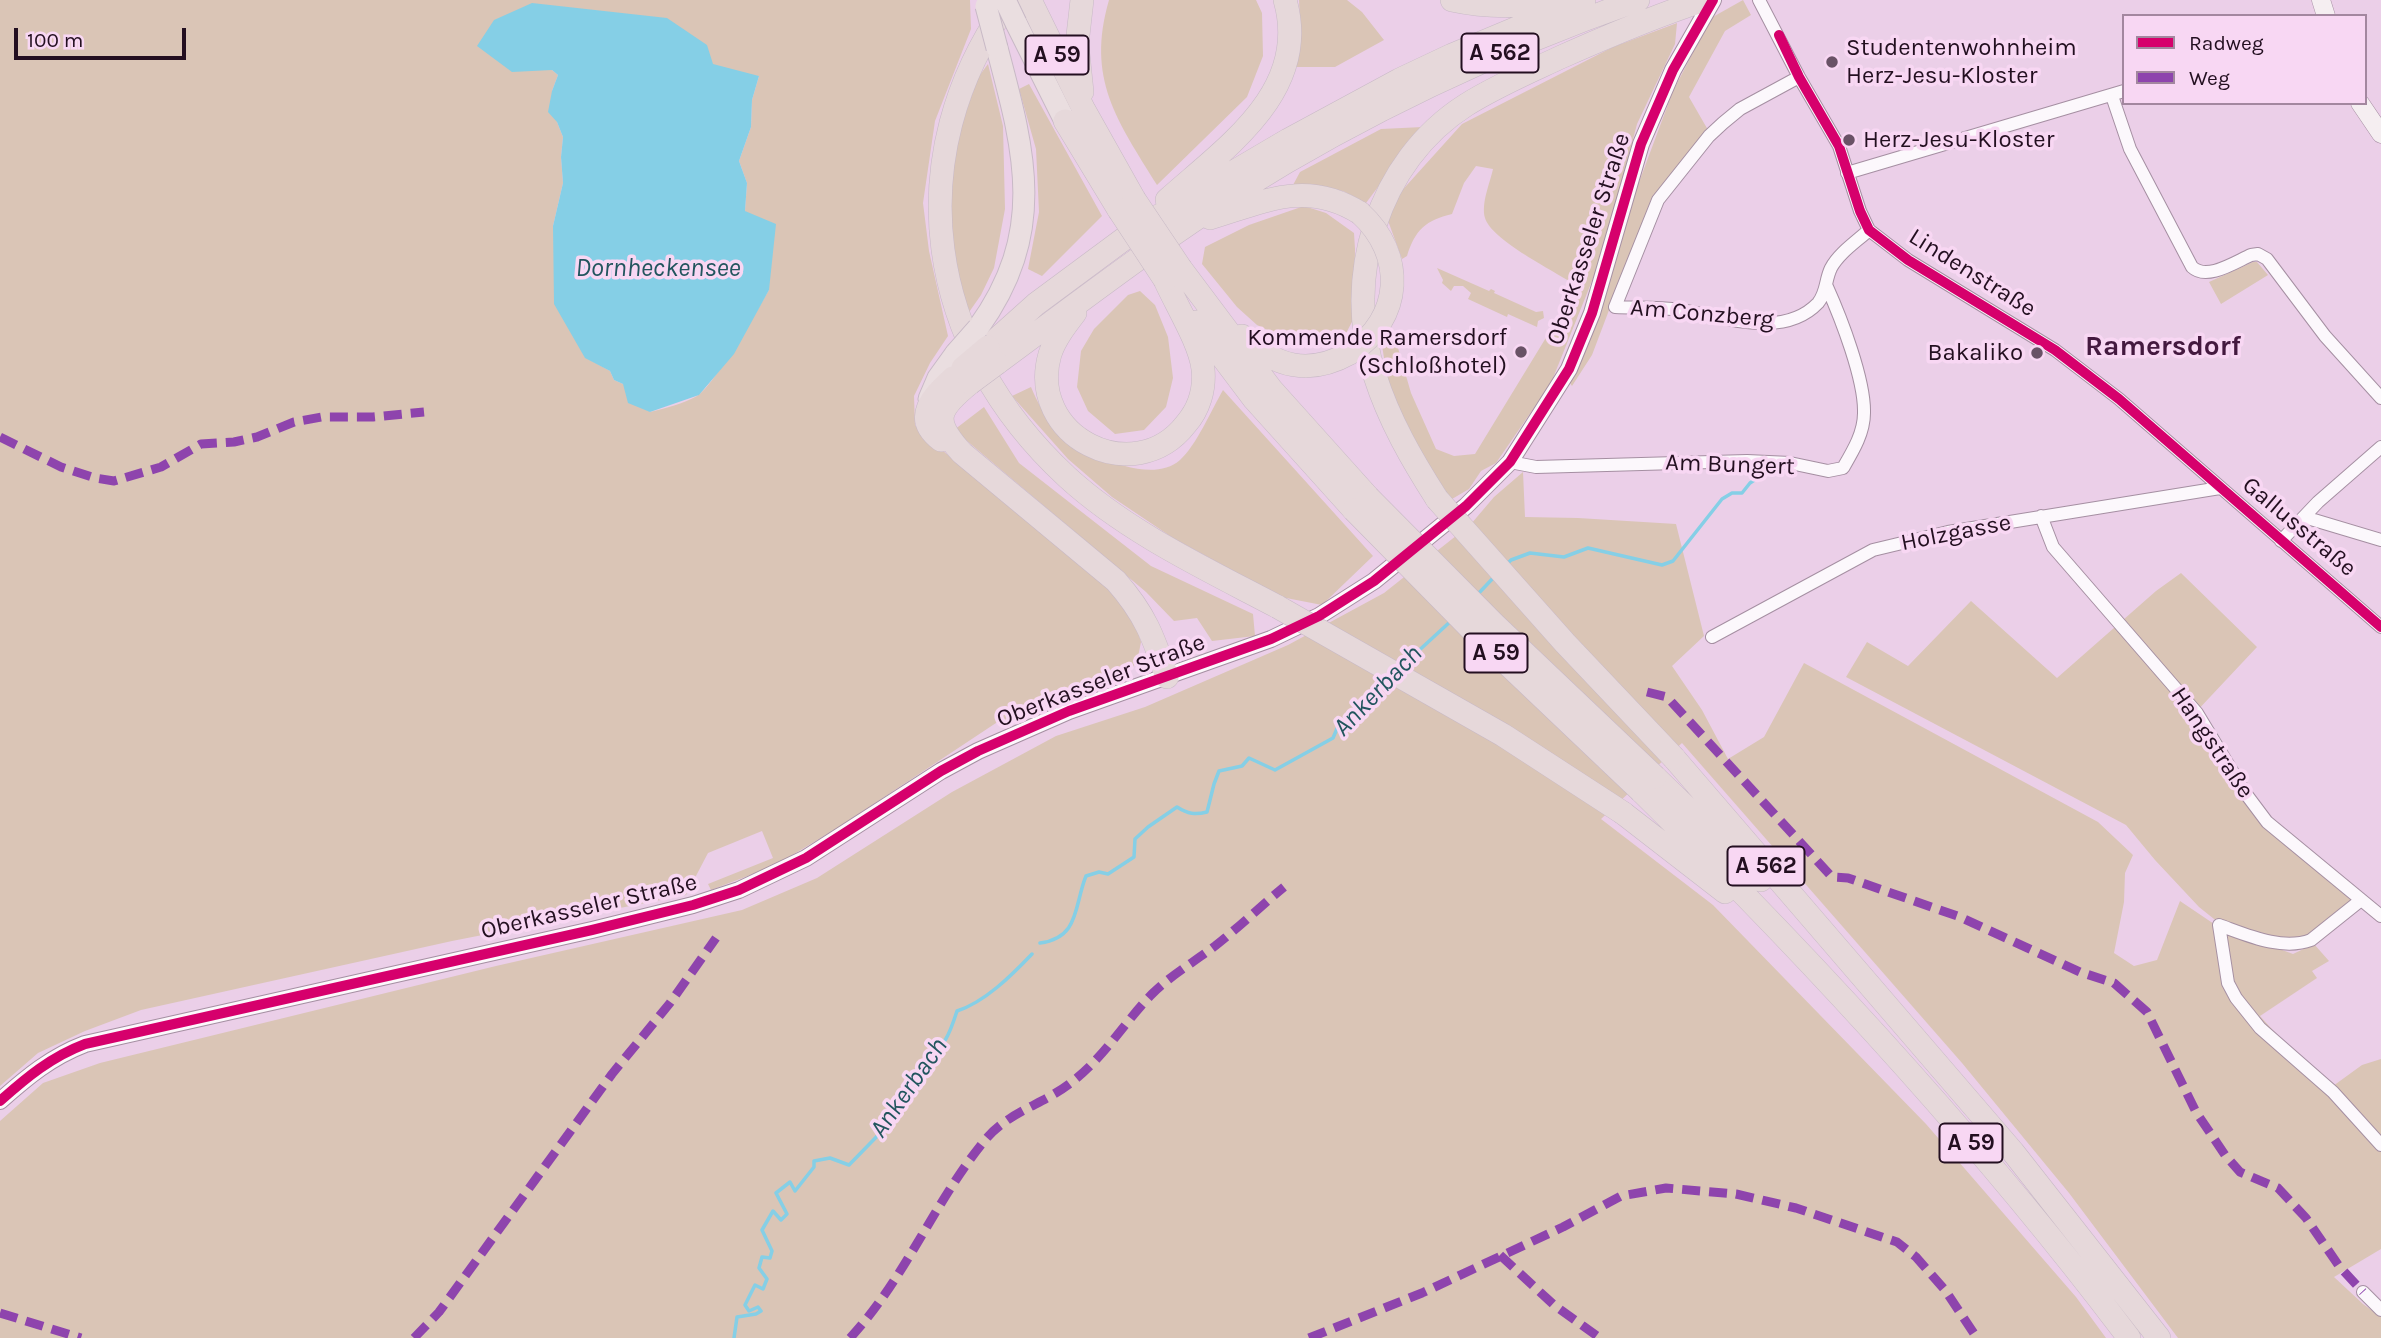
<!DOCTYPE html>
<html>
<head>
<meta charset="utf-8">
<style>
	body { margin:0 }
	#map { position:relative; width:2381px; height:1338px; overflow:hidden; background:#ebcfe8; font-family:Karla,sans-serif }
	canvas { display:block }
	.legend { position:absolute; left:2122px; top:14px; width:245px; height:91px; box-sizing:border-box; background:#f8d7f3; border:2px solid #a3879f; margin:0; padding:9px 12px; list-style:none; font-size:21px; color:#230f20 }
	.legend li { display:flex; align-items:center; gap:14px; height:35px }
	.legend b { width:35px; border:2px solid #a3879f }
	.scale { position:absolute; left:14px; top:28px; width:172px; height:32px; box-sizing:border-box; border:4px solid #230f20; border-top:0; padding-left:9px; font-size:21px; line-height:24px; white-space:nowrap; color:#230f20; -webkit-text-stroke:5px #f8d7f3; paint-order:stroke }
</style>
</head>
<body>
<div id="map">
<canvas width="2381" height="1338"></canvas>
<ul class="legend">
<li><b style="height:9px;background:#d6006c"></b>Radweg</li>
<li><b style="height:9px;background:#8e44ad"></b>Weg</li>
</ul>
<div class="scale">100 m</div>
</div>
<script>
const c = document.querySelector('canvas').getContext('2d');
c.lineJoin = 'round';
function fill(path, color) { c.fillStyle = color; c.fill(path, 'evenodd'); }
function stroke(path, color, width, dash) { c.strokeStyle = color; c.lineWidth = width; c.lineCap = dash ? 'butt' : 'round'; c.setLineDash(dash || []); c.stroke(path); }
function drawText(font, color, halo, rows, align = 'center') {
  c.font = font + ' Karla,sans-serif'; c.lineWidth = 7; c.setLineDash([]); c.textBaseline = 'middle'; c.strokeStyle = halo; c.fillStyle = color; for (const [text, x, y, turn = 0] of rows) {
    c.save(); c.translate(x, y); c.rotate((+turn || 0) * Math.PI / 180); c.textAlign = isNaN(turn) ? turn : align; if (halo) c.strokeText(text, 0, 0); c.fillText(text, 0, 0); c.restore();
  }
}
fill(new Path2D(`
	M 0,0 L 970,0 L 971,29 L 935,121 L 923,203 L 929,251 L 948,336 L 930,363 L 914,396 L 915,425 L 951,458 L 1096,576 L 1134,618 L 1141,642 L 1137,662 L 1126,676 L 1069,699 L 996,723 L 839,827 L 774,866 L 711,890 L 708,884 L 773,858 L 762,831 L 708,853 L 686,895 L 452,941 L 141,1010 L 85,1031 L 38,1053 L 0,1086 ZM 552,70 L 759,76 L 752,100 L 751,127 L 739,161 L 747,183 L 745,211 L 769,290 C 757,310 714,386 697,396 C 683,404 666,408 650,412 L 623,384 L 614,380 L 610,371 L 585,357 L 553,226 L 563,183 L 561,157 L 563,137 L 557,122 L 552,91 L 558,75 Z
	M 1109,0 L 1256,0 L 1262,13 L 1263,56 L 1247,97 L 1157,185 C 1117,120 1086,79 1109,0 Z
	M 1299,0 L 1347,0 L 1362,12 L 1384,40 L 1335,67 L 1295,67 L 1301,42 Z
	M 1743,0 L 1751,15 L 1725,31 L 1689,97 L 1708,130 L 1652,197 L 1592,355 L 1572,386 L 1570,383 L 1587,345 L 1629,209 L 1673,91 L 1711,18 Z
	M 1677,23 L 1675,44 L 1637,124 L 1604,251 L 1551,383 L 1496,463 L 1481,471 L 1469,489 L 1452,499 L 1427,469 L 1389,391 L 1382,345 L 1394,334 L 1411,393 L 1436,449 L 1454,456 L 1475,454 L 1561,313 L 1569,281 C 1550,269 1491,239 1485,218 C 1481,203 1490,183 1493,169 L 1476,166 L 1464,183 L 1452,214 C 1426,220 1415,230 1407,256 L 1402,259 L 1387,218 L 1397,196 L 1462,124 L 1613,47 Z
	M 988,64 L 1003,126 L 1005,209 L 994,268 L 981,295 L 967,315 L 950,243 L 948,159 L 979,76 Z
	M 1029,84 L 1102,216 L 1042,276 L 1028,269 L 1039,212 L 1036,149 L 1019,89 Z
	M 1423,127 L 1366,203 L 1343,191 L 1293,185 L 1300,172 L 1381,129 Z
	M 1304,206 L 1326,213 L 1354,233 L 1355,249 L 1354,318 L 1343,339 L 1326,346 L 1294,343 L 1257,325 L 1237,307 L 1202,264 L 1205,247 L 1249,225 Z
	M 2253,262 L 2257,262 L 2268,275 L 2221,304 L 2209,282 Z
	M 1437,268 L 1489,291 L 1491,289 L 1495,291 L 1494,293 L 1536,312 L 1543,311 L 1544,318 L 1538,321 L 1537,327 L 1508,314 L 1507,317 L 1468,299 L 1471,293 L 1463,286 L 1454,286 L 1451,291 L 1442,283 L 1443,280 Z
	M 1140,291 L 1155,305 L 1168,337 L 1173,378 L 1166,407 L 1144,430 L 1115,434 L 1088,411 L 1077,387 L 1081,351 L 1094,329 L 1128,295 Z
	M 1031,387 C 1037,402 1045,416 1057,428 C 1081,452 1149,487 1180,460 C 1196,446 1212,409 1223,390 L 1373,556 L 1322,605 L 1281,597 L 1173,538 L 1112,497 L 1068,459 L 1012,396 Z
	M 984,407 L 1019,463 L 1151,566 L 1253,614 L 1255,636 L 1212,641 L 1197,618 L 1174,621 L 1146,592 L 954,430 Z
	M 1523,472 L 1525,517 L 1578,518 L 1676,524 L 1704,636 L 1672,666 L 1702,710 L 1728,759 L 1764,737 L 1804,663 L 2098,822 L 2133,855 L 2125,873 L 2124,902 L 2114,953 L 2134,966 L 2157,960 L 2180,901 L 2217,926 L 2293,954 L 2314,944 L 2329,961 L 2312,971 L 2317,978 L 2260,1016 L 2376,1144 L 2381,1152 L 2381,1249 L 2334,1277 L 2363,1304 L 2381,1317 L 2381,1338 L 2178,1338 L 2069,1193 L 1962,1063 L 1682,743 L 1601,819 L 1713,905 L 1926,1124 L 2076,1297 L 2106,1338 L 0,1338 L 0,1121 L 43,1083 L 100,1063 L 496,966 L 742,910 L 817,878 L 952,792 L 1056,736 L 1145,707 L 1288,645 L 1384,593 L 1471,524 L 1494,497 Z
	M 2181,573 L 2257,647 L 2195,713 L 2260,823 L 2355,898 L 2304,939 L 2288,941 L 2219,923 L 2199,907 L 2155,860 L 2126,825 L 1846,677 L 1867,642 L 1908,666 L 1971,601 L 2057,678 L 2156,591 Z
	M 2381,1059 L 2381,1138 L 2333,1086 L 2362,1065 Z`), '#dac5b6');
fill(new Path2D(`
	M 532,3 L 667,18 L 707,45 L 713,64 L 759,76 L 752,100 L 751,127 L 739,161 L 747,183 L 745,211 L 776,224 L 769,290 L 734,354 L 699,395 L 650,412 L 628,403 L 623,384 L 614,380 L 610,371 L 585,358 L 554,304 L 553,226 L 563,183 L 561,157 L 563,137 L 557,122 L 548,112 L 552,91 L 558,75 L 552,70 L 512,72 L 477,46 L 494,20 Z`), '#85cfe6');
stroke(new Path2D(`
	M 1506,565 L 1511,560 L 1530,553 L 1564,557 L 1588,548 L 1662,565 L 1673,561 L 1722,499 L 1732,493 L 1742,493 L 1750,483 L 1762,475
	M 1477,595 L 1496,575
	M 1401,667 L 1452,620
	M 1040,943 C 1080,938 1074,905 1086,876 L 1099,872 L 1108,874 L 1134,857 L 1135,839 L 1148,827 L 1177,807 C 1188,814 1195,815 1207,812 L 1214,784 L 1219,771 L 1242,766 L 1249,758 L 1275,770 L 1333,738 L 1339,724 L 1388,680
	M 734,1338 L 737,1317 L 756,1314 L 761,1311 L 758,1307 L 749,1311 L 745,1305 L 755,1285 L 763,1289 L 767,1279 L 759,1268 L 762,1257 L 770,1258 L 772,1251 L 762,1230 L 773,1211 L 781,1220 L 787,1214 L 776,1193 L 790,1182 L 795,1191 L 814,1167 L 814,1161 L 830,1158 L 849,1165 L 889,1124 L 890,1105 L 903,1096 L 925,1073 L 924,1061 C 945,1046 949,1036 957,1011 C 985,1002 1012,975 1032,954`), '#85cfe6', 3.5);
const minor = new Path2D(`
	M 1759,0 L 1799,77 L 1839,146 L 1860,211 L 1869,230 L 1908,260 L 2055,350 L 2119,399 L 2381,627
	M 1799,77 L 1740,109 L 1723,123 L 1709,136 L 1658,200 L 1615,307 C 1637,308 1658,307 1680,310 C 1722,316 1783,340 1818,303 C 1827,292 1825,280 1831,268 C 1839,253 1856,242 1869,230
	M 2112,96 L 2130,149 L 2192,267 C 2207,281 2235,262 2251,255 L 2258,254 L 2267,259 L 2325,336 L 2381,398
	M 1847,173 L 2124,91
	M 1510,462 L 1536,467 L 1747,461 L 1790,463 L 1828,471 L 1843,468 C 1853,451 1864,433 1864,413 C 1865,380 1841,318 1827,287
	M 2041,516 L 2053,547 L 2197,713 L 2246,794 L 2267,822 L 2381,916
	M 2304,517 L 2381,540
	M 2281,541 L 2318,502 L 2381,447
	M 1712,637 L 1873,550 L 1948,532 L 2220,488
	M 2361,900 L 2311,940 C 2282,951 2247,935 2219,925 L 2228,983 L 2236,998 L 2260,1028 L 2333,1092 L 2381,1145
	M 2363,1292 L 2381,1310`);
const tertiary = new Path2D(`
	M 0,1101 C 27,1077 51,1057 85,1044 L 592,930 L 693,905 L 739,890 L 806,858 L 941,771 L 978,751 L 1069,711 L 1271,639 L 1319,616 L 1374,581 L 1466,506 L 1510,462 L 1569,369 L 1592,313 L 1641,144 L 1673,70 L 1713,0`);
const secondary = new Path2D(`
	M 2321,0 L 2326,16
	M 2360,103 L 2381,134`);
const trunk = new Path2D(`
	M 1016,23 L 1065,121
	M 978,328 C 1047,232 1025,153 997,48
	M 929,399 L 938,378 L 956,353`);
const motorway = new Path2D(`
	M 1010,0 C 896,158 926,347 1067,477 C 1127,532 1206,569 1278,607
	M 1030,0 L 1084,110 L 1134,199
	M 1452,0 C 1488,8 1523,7 1559,1
	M 1082,92 L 1077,44 L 1082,0
	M 1065,121 L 1119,210
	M 1167,200 C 1226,147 1311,91 1285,0
	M 1210,218 C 1264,202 1306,179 1360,213
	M 1181,269 L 1271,389 L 1368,497
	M 1075,313 C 1065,326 1055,339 1050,354 C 1026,436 1134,491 1186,424 C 1199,409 1205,389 1203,369 C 1200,343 1176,305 1165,280
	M 1196,322 L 1254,399 L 1354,510
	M 1242,336 C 1275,367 1309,376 1350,353
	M 988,347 L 1036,304 L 1140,227 L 1288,140 L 1399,80 L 1452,55 L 1584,0
	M 997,363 C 1077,304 1156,243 1240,190 C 1365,112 1499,49 1638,0
	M 970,383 C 937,410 932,420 962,453 L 1116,581 C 1145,614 1153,636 1167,677
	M 941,440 C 911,417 934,396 953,378
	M 1437,499 C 1412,460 1389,420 1375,376 C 1342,278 1378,161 1466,105 C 1496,86 1529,72 1561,57 C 1608,36 1655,16 1704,0
	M 1674,758 L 2013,1152 L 2159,1338
	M 1655,777 L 1761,880
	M 1641,791 C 1815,962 1982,1143 2129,1338
	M 1623,813 L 1725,892`);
stroke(minor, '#a58fa2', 14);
stroke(tertiary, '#a58fa2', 18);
stroke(secondary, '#a58fa2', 19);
stroke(trunk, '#c8b9c6', 23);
stroke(motorway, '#c8b9c6', 24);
stroke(minor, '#fcf8fc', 12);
stroke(tertiary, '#fcf8fc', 16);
stroke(secondary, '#f5eef1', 18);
stroke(trunk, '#eadee0', 21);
stroke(motorway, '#e6d8da', 23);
const trunkBridge = new Path2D(`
	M 1005,0 L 1016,23
	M 986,6 L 997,48
	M 956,353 L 978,328`);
const motorwayBridge = new Path2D(`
	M 1134,199 L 1181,269
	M 1119,210 L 1165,280
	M 1350,353 C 1403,318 1406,255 1360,213
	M 963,368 L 988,347
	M 970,383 L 997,363
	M 1368,497 L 1494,624 L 1655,777
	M 1437,499 L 1565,643 L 1674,758
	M 1354,510 L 1479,637 L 1641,791
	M 1278,607 L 1503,735 L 1623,813`);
stroke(trunkBridge, '#c8b9c6', 23, []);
stroke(motorwayBridge, '#c8b9c6', 24, []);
stroke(trunkBridge, '#eadee0', 21);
stroke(motorwayBridge, '#e6d8da', 23);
stroke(new Path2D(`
	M 0,437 L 61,467 L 95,478 L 114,481 L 161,467 L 201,444 L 234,442 L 257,437 L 294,422 L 322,417 L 373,417 L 424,412
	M 1647,692 L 1667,697 L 1832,877 L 1848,878 L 1960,917 L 2080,972 L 2114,983 L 2147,1012 L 2196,1112 L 2225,1155 L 2240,1172 L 2278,1188 L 2306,1218 L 2339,1266 L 2363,1292
	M 1500,1255 L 1554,1305 L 1600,1338
	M 0,1313 L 81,1338
	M 414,1338 L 439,1312 L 612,1074 L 670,1003 L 716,938
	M 850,1338 C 905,1279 934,1202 985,1140 C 1009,1111 1045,1104 1073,1081 C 1105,1056 1124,1023 1152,994 C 1171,975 1194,962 1215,946 C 1239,927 1261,906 1284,887
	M 1309,1338 L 1422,1293 L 1563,1227 L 1621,1196 L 1666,1188 L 1736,1194 L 1796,1208 L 1897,1242 L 1916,1257 L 1945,1290 L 1977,1338`), '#8e44ad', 9, [18, 9]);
stroke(new Path2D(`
	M 1779,35 L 1799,77 L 1839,146 L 1860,211 L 1869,230 L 1908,260 L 2055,350 L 2119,399 L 2381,627
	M 0,1101 C 27,1077 51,1057 85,1044 L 592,930 L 693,905 L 739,890 L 806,858 L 941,771 L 978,751 L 1069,711 L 1271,639 L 1319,616 L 1374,581 L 1466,506 L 1510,462 L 1569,369 L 1592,313 L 1641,144 L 1673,70 L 1713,0`), '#d6006c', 10);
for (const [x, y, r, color] of [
	[1832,62,7,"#695266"],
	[1849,140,7,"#695266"],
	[1521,352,7,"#695266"],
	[2037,353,7,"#695266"]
]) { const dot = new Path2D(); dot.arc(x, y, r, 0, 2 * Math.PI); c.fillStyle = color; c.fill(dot); stroke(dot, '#f8d7f3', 2.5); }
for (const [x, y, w] of [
	[1500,53,77],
	[1057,55,63],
	[1496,653,63],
	[1766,866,77],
	[1971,1143,63]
]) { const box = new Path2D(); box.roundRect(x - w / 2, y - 19.5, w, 39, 5); c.fillStyle = '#f8d7f3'; c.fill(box); stroke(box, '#230f20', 2); }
drawText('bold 23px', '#230f20', null, [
	["A 562",1500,53],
	["A 59",1057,55],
	["A 59",1496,653],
	["A 562",1766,866],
	["A 59",1971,1143]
]);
drawText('24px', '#230f20', '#f8d7f3', [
	["Studentenwohnheim",1846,48],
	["Herz-Jesu-Kloster",1846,76],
	["Herz-Jesu-Kloster",1863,140],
	["Kommende Ramersdorf",1507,338,"right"],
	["(Schloßhotel)",1507,366,"right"],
	["Bakaliko",2023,353,"right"]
], 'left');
drawText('24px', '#230f20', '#f8d7f3', [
	["Oberkasseler Straße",1589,239,-72],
	["Lindenstraße",1972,273,32],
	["Am Conzberg",1702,314,5],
	["Am Bungert",1730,465,2],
	["Gallusstraße",2299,527,40],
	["Holzgasse",1956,533,-11],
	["Oberkasseler Straße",1101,681,-21],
	["Hangstraße",2212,743,56],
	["Oberkasseler Straße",589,907,-13]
]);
drawText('italic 26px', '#22555e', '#f8d7f3', [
	["Dornheckensee",658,269],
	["Ankerbach",1378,691,-46],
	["Ankerbach",909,1088,-55]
]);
drawText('bold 28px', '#44193f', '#f8d7f3', [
	["Ramersdorf",2163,347]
]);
</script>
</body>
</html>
